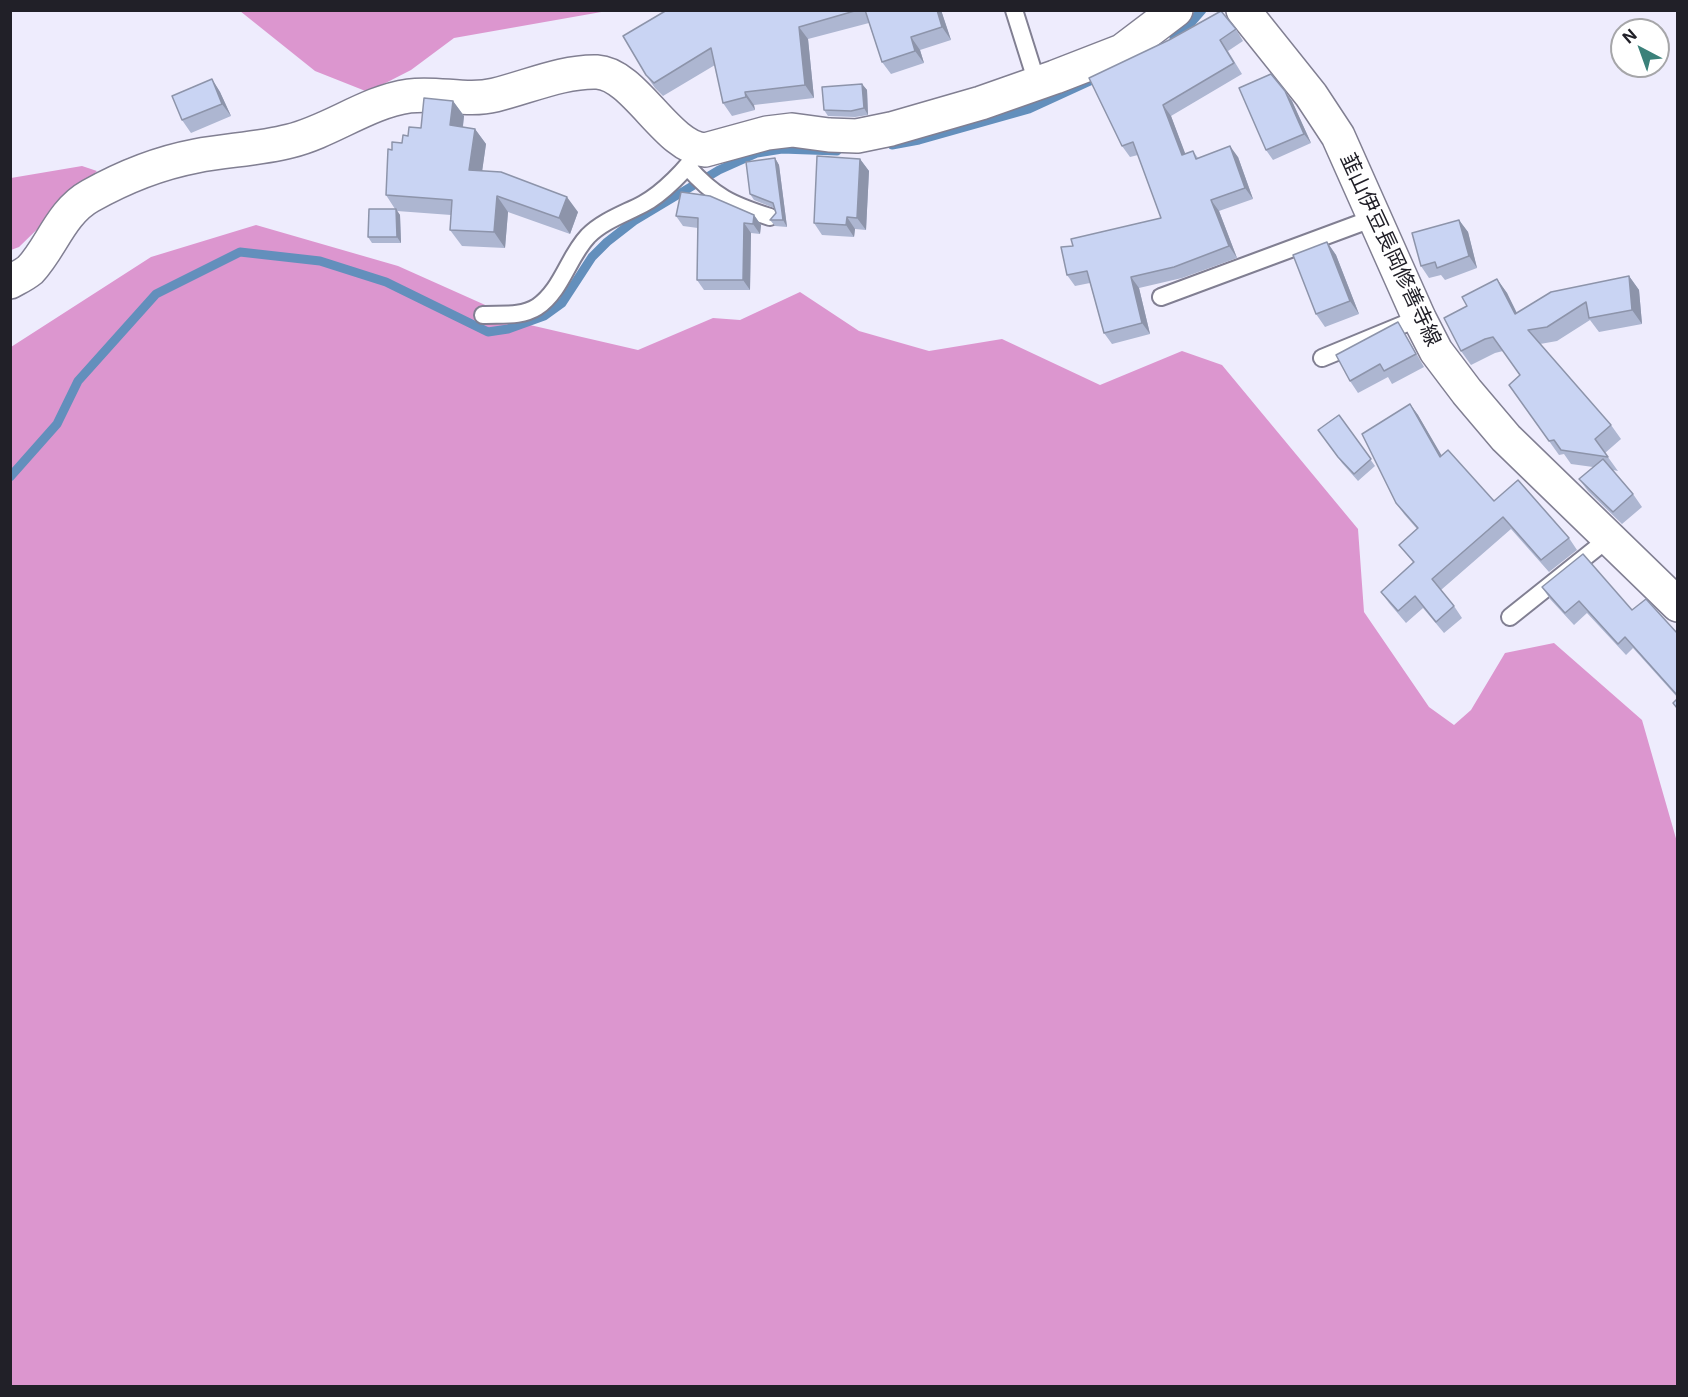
<!DOCTYPE html>
<html>
<head>
<meta charset="utf-8">
<style>
	body { margin:0 }
	#map { position:relative; width:1688px; height:1397px; overflow:hidden; background:#eeecfd; font-family:Inter,sans-serif }
	canvas { display:block }
	.frame { position:absolute; inset:0; border:12px solid #212028; pointer-events:none }
	.north { position:absolute; left:1610px; top:18px; width:60px; height:60px; box-sizing:border-box; background:#fff; border:2px solid #a6a6a9; border-radius:50%; rotate:319deg; font-size:16px; font-weight:700; line-height:24px; text-align:center; color:#212028 }
	.north::after { content:''; display:block; margin:auto; width:21px; height:27px; background:#3b817a; clip-path:polygon(50% 0,100% 100%,50% 72%,0 100%) }
</style>
</head>
<body>
<div id="map">
<canvas width="1688" height="1397"></canvas>
<div class="frame"></div>
<div class="north">N</div>
</div>
<script>
const c = document.querySelector('canvas').getContext('2d');
c.lineJoin = 'round';
function fill(path, color) { c.fillStyle = color; c.fill(path, 'evenodd'); }
function stroke(path, color, width, dash) { c.strokeStyle = color; c.lineWidth = width; c.lineCap = dash ? 'butt' : 'round'; c.setLineDash(dash || []); c.stroke(path); }
function drawText(font, color, halo, rows, align = 'center') {
  c.font = font + ' Inter,"Noto Sans JP",sans-serif'; c.lineWidth = 5; c.setLineDash([]); c.textBaseline = 'middle'; c.strokeStyle = halo; c.fillStyle = color; for (const [text, x, y, turn = 0] of rows) {
    c.save(); c.translate(x, y); c.rotate((+turn || 0) * Math.PI / 180); c.textAlign = isNaN(turn) ? turn : align; if (halo) c.strokeText(text, 0, 0); c.fillText(text, 0, 0); c.restore();
  }
}
fill(new Path2D(`
	M 240,11 L 607,11 L 454,38 L 411,70 L 368,92 L 315,71 Z
	M 82,166 L 97,171 L 19,247 L 11,250 L 11,178 Z
	M 256,225 L 398,266 L 530,325 L 638,350 L 713,318 L 740,320 L 800,292 L 859,331 L 929,351 L 1002,339 L 1100,385 L 1182,351 L 1222,365 L 1358,529 L 1364,612 L 1429,707 L 1454,725 L 1471,710 L 1505,653 L 1554,643 L 1642,720 L 1677,842 L 1677,1386 L 11,1386 L 11,347 L 151,257 Z`), '#dc96cf');
stroke(new Path2D(`
	M 1174,38 L 1182,33 L 1202,10
	M 892,145 L 919,140 L 1029,109 L 1101,76
	M 10,477 L 57,424 L 78,381 L 156,294 L 240,252 L 320,261 L 386,282 L 488,332 L 508,329 L 544,316 L 562,303 L 592,257 L 607,242 L 634,221 L 719,170 L 757,153 L 782,149 L 837,151`), '#638fbc', 9);
const service = new Path2D(`
	M 1014,10 L 1037,83
	M 687,166 C 714,197 732,205 770,217
	M 1161,297 L 1374,218
	M 483,315 C 502,314 521,317 537,307 C 562,290 568,257 588,236 C 603,221 624,214 643,204 C 662,194 688,168 699,150
	M 1322,358 L 1419,318
	M 1510,617 L 1609,538`);
const minor = new Path2D(`
	M 10,282 C 17,278 24,275 30,270 C 51,248 61,212 90,196 C 122,178 159,163 196,156 C 227,150 259,149 290,141 C 331,131 367,102 409,96 C 438,92 467,102 495,95 C 528,87 563,71 597,72 C 635,74 667,148 705,150 L 767,133 L 792,130 L 829,135 L 857,136 L 891,129 L 981,103 L 1055,77 L 1122,51 L 1176,10`);
const secondary = new Path2D(`
	M 1243,10 L 1311,95 L 1338,136 L 1419,318 L 1436,351 L 1467,392 L 1506,438 L 1678,605`);
stroke(service, '#817f92', 20);
stroke(minor, '#817f92', 36);
stroke(secondary, '#817f92', 36);
stroke(service, '#fff', 16);
stroke(minor, '#fff', 33);
stroke(secondary, '#fff', 33);
fill(new Path2D(`
	M 667,10 L 941,10 L 951,40 L 920,50 L 924,63 L 891,74 L 882,62 L 869,23 L 808,39 L 814,98 L 754,105 L 755,110 L 732,116 L 723,103 L 715,65 L 663,96 L 655,88 L 646,75 Z
	M 1236,29 L 1243,41 L 1228,51 L 1242,74 L 1171,116 L 1185,154 L 1193,151 L 1198,158 L 1238,157 L 1253,199 L 1219,211 L 1237,258 L 1182,278 L 1139,288 L 1150,334 L 1112,344 L 1104,333 L 1090,283 L 1075,286 L 1067,275 L 1073,246 L 1161,218 L 1138,155 L 1130,157 L 1122,146 L 1089,78 Z
	M 212,79 L 220,92 L 231,116 L 191,133 L 182,120 Z
	M 862,84 L 867,90 L 868,115 L 855,117 L 828,116 L 824,110 Z
	M 1285,91 L 1292,101 L 1311,143 L 1273,160 L 1266,150 Z
	M 453,101 L 464,116 L 463,127 L 475,129 L 486,144 L 482,171 L 578,212 L 570,234 L 508,212 L 505,248 L 462,246 L 450,230 L 451,215 L 397,211 L 400,215 L 401,243 L 372,243 L 368,237 L 395,209 L 386,195 L 392,150 L 421,128 Z
	M 775,158 L 779,165 L 787,227 L 775,226 L 770,220 L 776,213 L 774,208 L 754,200 L 750,194 Z
	M 860,159 L 869,171 L 866,230 L 855,229 L 854,237 L 822,235 L 814,223 Z
	M 754,215 L 761,225 L 760,234 L 751,233 L 750,290 L 704,290 L 697,280 L 698,228 L 683,226 L 676,216 Z
	M 1459,220 L 1468,232 L 1477,268 L 1445,280 L 1441,275 L 1429,278 L 1421,266 Z
	M 1327,242 L 1336,255 L 1359,314 L 1325,327 L 1316,314 Z
	M 1629,276 L 1639,290 L 1642,324 L 1599,332 L 1590,320 L 1557,341 L 1540,344 L 1611,425 L 1621,439 L 1605,453 L 1618,471 L 1613,470 L 1633,494 L 1642,507 L 1622,524 L 1588,491 L 1579,479 L 1593,467 L 1571,464 L 1564,454 L 1559,455 L 1509,385 L 1520,375 L 1503,351 L 1495,353 L 1471,365 L 1461,351 L 1467,306 L 1497,279 L 1507,293 L 1517,313 Z
	M 1398,322 L 1406,335 L 1424,367 L 1392,384 L 1388,377 L 1358,393 L 1350,381 Z
	M 1410,404 L 1418,415 L 1441,456 L 1494,501 L 1569,538 L 1577,550 L 1549,572 L 1511,529 L 1441,590 L 1454,606 L 1462,618 L 1444,633 L 1423,608 L 1406,623 L 1389,603 L 1381,592 L 1413,562 L 1399,545 L 1417,529 L 1404,514 L 1396,503 Z
	M 1339,415 L 1375,466 L 1358,481 L 1342,463 L 1318,430 Z
	M 1542,587 L 1632,610 L 1677,633 L 1677,697 L 1633,648 L 1626,655 L 1587,613 L 1574,625 L 1550,599 Z`), '#adb6d1');
fill(new Path2D(`
	M 937,10 L 941,10 L 951,40 L 942,27 Z
	M 799,27 L 808,39 L 814,98 L 805,85 Z
	M 911,37 L 920,50 L 924,63 L 915,51 Z
	M 212,79 L 220,92 L 231,116 L 222,104 Z
	M 862,84 L 867,90 L 868,115 L 864,108 Z
	M 1285,91 L 1292,101 L 1311,143 L 1304,134 Z
	M 745,92 L 754,105 L 755,110 L 746,97 Z
	M 453,101 L 464,116 L 461,141 L 450,125 Z
	M 1163,105 L 1171,116 L 1190,166 L 1182,155 Z
	M 475,129 L 486,144 L 480,186 L 469,170 Z
	M 1230,146 L 1238,157 L 1253,199 L 1245,188 Z
	M 775,158 L 779,165 L 787,227 L 783,220 Z
	M 860,159 L 869,171 L 866,230 L 857,218 Z
	M 497,196 L 508,212 L 505,248 L 494,232 Z
	M 567,197 L 578,212 L 570,234 L 559,218 Z
	M 1211,200 L 1219,211 L 1237,258 L 1229,246 Z
	M 396,209 L 400,215 L 401,243 L 397,237 Z
	M 754,215 L 761,225 L 760,234 L 753,224 Z
	M 847,217 L 855,229 L 854,237 L 846,225 Z
	M 1459,220 L 1468,232 L 1477,268 L 1469,256 Z
	M 744,223 L 751,233 L 750,290 L 743,280 Z
	M 1327,242 L 1336,255 L 1359,314 L 1350,301 Z
	M 1629,276 L 1639,290 L 1642,324 L 1632,310 Z
	M 1131,277 L 1139,288 L 1150,334 L 1142,323 Z
	M 1497,279 L 1507,293 L 1524,328 L 1515,314 Z
	M 1410,404 L 1418,415 L 1449,468 L 1440,457 Z`), '#8d94aa');
const building = new Path2D(`
	M 667,10 L 858,10 L 799,27 L 805,85 L 745,92 L 746,97 L 723,103 L 711,48 L 654,83 L 646,75 L 623,36 Z
	M 865,10 L 937,10 L 942,27 L 911,37 L 915,51 L 882,62 Z
	M 1221,11 L 1236,29 L 1220,40 L 1234,63 L 1163,105 L 1182,155 L 1193,151 L 1196,159 L 1230,146 L 1245,188 L 1211,200 L 1229,246 L 1174,267 L 1131,277 L 1142,323 L 1104,333 L 1087,271 L 1067,275 L 1061,247 L 1073,246 L 1071,239 L 1161,218 L 1133,142 L 1122,146 L 1089,78 L 1169,40 Z
	M 1271,74 L 1285,91 L 1304,134 L 1266,150 L 1239,88 Z
	M 212,79 L 222,104 L 182,120 L 172,96 Z
	M 862,84 L 864,108 L 851,111 L 824,110 L 822,87 Z
	M 424,98 L 453,101 L 450,125 L 475,129 L 469,170 L 501,172 L 567,197 L 559,218 L 497,196 L 494,232 L 450,230 L 452,200 L 386,195 L 388,149 L 392,150 L 392,142 L 402,143 L 403,135 L 408,136 L 409,127 L 421,128 Z
	M 817,156 L 860,159 L 857,218 L 847,217 L 846,225 L 814,223 Z
	M 775,158 L 783,220 L 770,220 L 776,213 L 773,203 L 750,194 L 746,162 Z
	M 681,192 L 710,196 L 754,215 L 753,224 L 744,223 L 743,280 L 697,280 L 698,218 L 676,216 Z
	M 369,209 L 396,209 L 397,237 L 368,237 Z
	M 1459,220 L 1469,256 L 1437,268 L 1435,262 L 1421,266 L 1412,233 Z
	M 1327,242 L 1350,301 L 1316,314 L 1293,255 Z
	M 1629,276 L 1632,310 L 1589,318 L 1586,302 L 1547,327 L 1528,330 L 1611,425 L 1595,439 L 1608,457 L 1561,450 L 1554,440 L 1549,441 L 1509,385 L 1520,375 L 1493,337 L 1485,339 L 1461,351 L 1444,318 L 1467,306 L 1462,297 L 1497,279 L 1515,314 L 1551,292 Z
	M 1398,322 L 1416,354 L 1384,371 L 1380,364 L 1350,381 L 1336,355 Z
	M 1410,404 L 1440,457 L 1448,450 L 1494,501 L 1518,480 L 1569,538 L 1541,560 L 1503,517 L 1432,579 L 1454,606 L 1436,622 L 1415,596 L 1398,611 L 1381,592 L 1414,562 L 1399,545 L 1418,528 L 1396,503 L 1362,434 Z
	M 1339,415 L 1371,459 L 1354,474 L 1338,457 L 1318,430 Z
	M 1603,459 L 1633,494 L 1613,512 L 1579,479 Z
	M 1583,554 L 1632,610 L 1646,599 L 1677,633 L 1677,695 L 1625,637 L 1618,644 L 1579,601 L 1565,613 L 1542,587 Z
	M 1677,699 L 1677,708 L 1673,703 Z`);
fill(building, '#c9d4f3');
stroke(building, '#8d94aa', 1.5);
drawText('21px', '#212028', '#fff', [
	["韮山伊豆長岡修善寺線",1390,250,65]
]);
</script>
</body>
</html>
